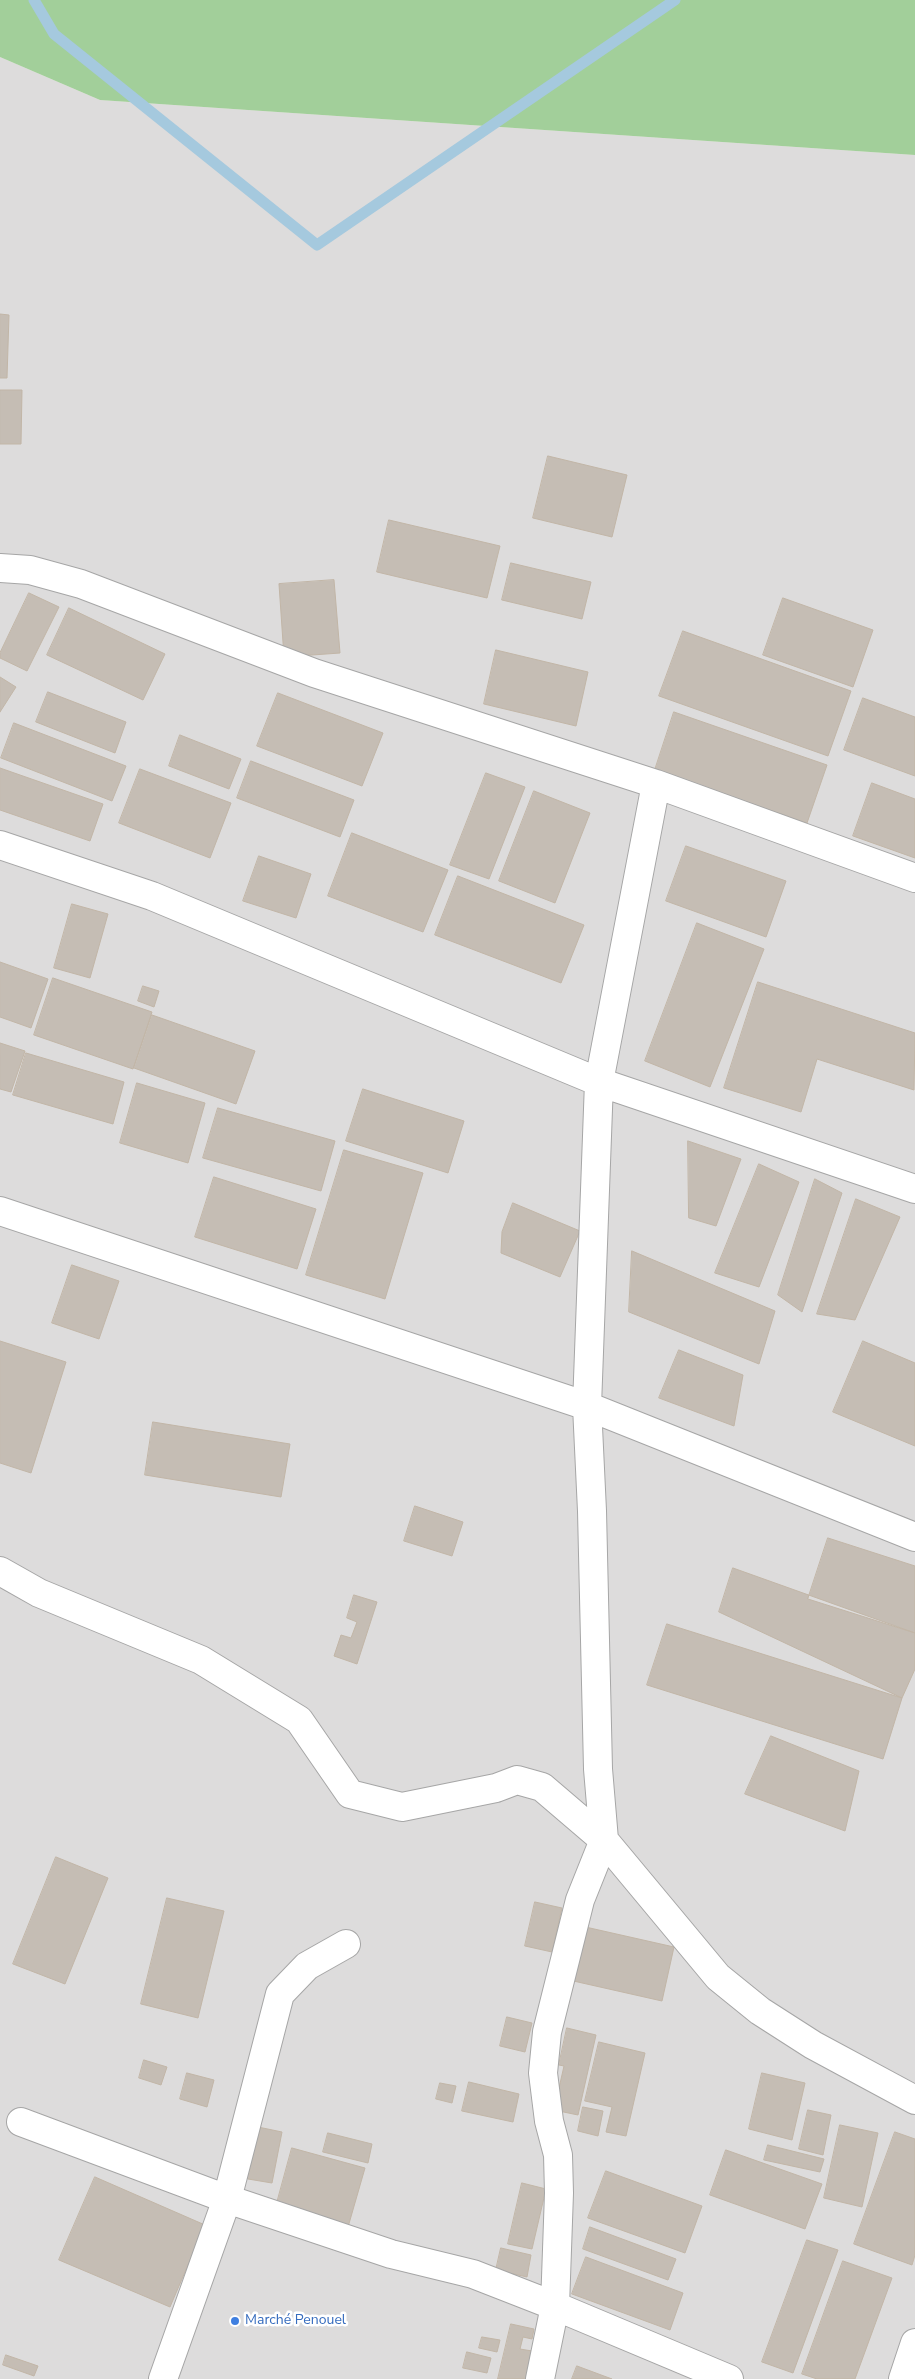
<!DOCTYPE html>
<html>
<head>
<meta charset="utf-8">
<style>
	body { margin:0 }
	canvas { display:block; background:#f0eee5 }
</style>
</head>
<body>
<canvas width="915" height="2379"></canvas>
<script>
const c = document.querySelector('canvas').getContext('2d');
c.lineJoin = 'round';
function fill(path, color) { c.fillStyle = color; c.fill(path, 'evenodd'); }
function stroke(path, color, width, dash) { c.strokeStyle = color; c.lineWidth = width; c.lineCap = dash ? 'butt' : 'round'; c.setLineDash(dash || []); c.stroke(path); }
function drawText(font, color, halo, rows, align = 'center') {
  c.font = font + ' "Nunito Sans",sans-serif'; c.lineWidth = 5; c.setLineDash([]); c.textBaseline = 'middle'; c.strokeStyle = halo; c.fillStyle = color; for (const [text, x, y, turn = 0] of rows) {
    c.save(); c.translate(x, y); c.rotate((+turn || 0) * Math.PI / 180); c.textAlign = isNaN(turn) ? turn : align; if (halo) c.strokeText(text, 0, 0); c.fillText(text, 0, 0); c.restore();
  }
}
fill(new Path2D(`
	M 0,57 L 100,100 L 915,155 L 915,2379 L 0,2379 Z`), '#dddcdc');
fill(new Path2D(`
	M 0,0 L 915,0 L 915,155 L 100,100 L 0,57 Z`), '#a2cf9a');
stroke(new Path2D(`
	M 34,0 L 54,34 L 317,245 L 675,0`), '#a5c9de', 11);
const building = new Path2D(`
	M 0,314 L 9,315 L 7,378 L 0,378 Z
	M 0,390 L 22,390 L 21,444 L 0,444 Z
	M 548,456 L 627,475 L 612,537 L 533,518 Z
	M 389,520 L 500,546 L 487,598 L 377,572 Z
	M 511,563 L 591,582 L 582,619 L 502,600 Z
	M 334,580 L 340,653 L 284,657 L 279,584 Z
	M 29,593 L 59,607 L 27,671 L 0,658 L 0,653 Z
	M 783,598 L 873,630 L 853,687 L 763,655 Z
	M 69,608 L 165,654 L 143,700 L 47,655 Z
	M 683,631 L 851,691 L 828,756 L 659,696 Z
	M 496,650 L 588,672 L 576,726 L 484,704 Z
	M 0,677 L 16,687 L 0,712 Z
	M 48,692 L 126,722 L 115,753 L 36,722 Z
	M 278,693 L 383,733 L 362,786 L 257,746 Z
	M 863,698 L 915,717 L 915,776 L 844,750 Z
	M 674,712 L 827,765 L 807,823 L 655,770 Z
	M 14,723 L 126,766 L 112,801 L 1,758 Z
	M 180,735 L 241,759 L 229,789 L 169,766 Z
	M 251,761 L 354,800 L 340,837 L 237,798 Z
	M 0,768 L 103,804 L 90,841 L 0,810 Z
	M 140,769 L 231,803 L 210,858 L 119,823 Z
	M 486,773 L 525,787 L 489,879 L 450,865 Z
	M 872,783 L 915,799 L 915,858 L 853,836 Z
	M 534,791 L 590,813 L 555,903 L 499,881 Z
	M 352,833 L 448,870 L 423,932 L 328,896 Z
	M 686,846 L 786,881 L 766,937 L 666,901 Z
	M 259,856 L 311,874 L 296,918 L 243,901 Z
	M 458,876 L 584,925 L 561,983 L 435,935 Z
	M 72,904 L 108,914 L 90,978 L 54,968 Z
	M 697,923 L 764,949 L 710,1087 L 645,1061 Z
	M 0,962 L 48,979 L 31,1028 L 0,1017 Z
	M 53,978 L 152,1012 L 133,1069 L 34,1035 Z
	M 758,982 L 915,1033 L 914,1090 L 817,1059 L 801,1112 L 724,1088 Z
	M 143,986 L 159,991 L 154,1007 L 138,1001 Z
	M 152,1015 L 255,1051 L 236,1104 L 134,1068 Z
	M 0,1043 L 25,1051 L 11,1092 L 0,1089 Z
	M 26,1053 L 124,1082 L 113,1124 L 13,1095 Z
	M 137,1083 L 205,1103 L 188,1163 L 120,1143 Z
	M 363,1089 L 464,1121 L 448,1173 L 346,1141 Z
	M 218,1108 L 335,1141 L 321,1191 L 203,1158 Z
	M 688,1141 L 741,1159 L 716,1226 L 689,1218 Z
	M 344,1150 L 423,1173 L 385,1299 L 306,1275 Z
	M 759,1164 L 799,1182 L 759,1287 L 715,1273 Z
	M 214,1177 L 316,1209 L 297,1269 L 195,1237 Z
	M 815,1179 L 842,1193 L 802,1312 L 778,1295 Z
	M 856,1199 L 900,1217 L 855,1320 L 817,1314 Z
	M 513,1203 L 580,1231 L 560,1277 L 501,1253 L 502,1232 Z
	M 632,1251 L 775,1311 L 759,1364 L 629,1312 Z
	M 72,1265 L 119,1281 L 99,1339 L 52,1323 Z
	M 0,1341 L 66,1362 L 31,1473 L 0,1463 Z
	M 863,1341 L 915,1363 L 915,1446 L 833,1412 Z
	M 679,1350 L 743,1375 L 734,1426 L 659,1398 Z
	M 153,1422 L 290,1444 L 281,1497 L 145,1475 Z
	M 415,1506 L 463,1522 L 452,1556 L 404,1541 Z
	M 828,1538 L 915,1566 L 915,1633 L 808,1599 Z
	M 733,1568 L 915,1633 L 915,1669 L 902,1698 L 719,1612 Z
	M 354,1595 L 377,1602 L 357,1664 L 334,1656 L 341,1635 L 351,1638 L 357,1622 L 347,1618 Z
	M 667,1624 L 902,1698 L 883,1759 L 647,1685 Z
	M 771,1736 L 859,1771 L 845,1831 L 745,1794 Z
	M 56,1857 L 108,1878 L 65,1984 L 13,1964 Z
	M 167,1898 L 224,1911 L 198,2018 L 141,2004 Z
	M 535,1902 L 562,1908 L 552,1952 L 525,1946 Z
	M 581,1926 L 674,1947 L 662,2001 L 569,1980 Z
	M 507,2017 L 532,2023 L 525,2052 L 500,2046 Z
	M 567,2028 L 596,2035 L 578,2115 L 554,2110 L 564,2066 L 559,2065 Z
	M 599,2042 L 645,2053 L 626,2136 L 606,2132 L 612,2107 L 585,2101 Z
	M 144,2060 L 167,2067 L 161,2085 L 139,2078 Z
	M 187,2073 L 214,2080 L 207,2107 L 180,2099 Z
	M 762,2073 L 805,2083 L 792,2140 L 749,2129 Z
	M 469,2082 L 519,2094 L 513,2122 L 462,2111 Z
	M 440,2083 L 456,2086 L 452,2103 L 436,2099 Z
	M 583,2107 L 603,2111 L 598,2136 L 578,2131 Z
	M 808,2110 L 831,2115 L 823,2155 L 799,2149 Z
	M 840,2125 L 878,2133 L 862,2207 L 824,2198 Z
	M 258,2127 L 282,2132 L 272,2183 L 248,2179 Z
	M 895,2132 L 915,2139 L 915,2255 L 912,2265 L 854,2244 Z
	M 328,2133 L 372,2144 L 368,2163 L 323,2152 Z
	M 768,2145 L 824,2159 L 820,2172 L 764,2160 Z
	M 292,2148 L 365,2168 L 346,2234 L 274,2214 Z
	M 726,2150 L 822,2184 L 805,2229 L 710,2195 Z
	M 606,2171 L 702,2206 L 685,2253 L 588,2218 Z
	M 95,2177 L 205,2225 L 170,2307 L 59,2260 Z
	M 522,2183 L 546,2189 L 532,2249 L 508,2244 Z
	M 590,2227 L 676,2259 L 668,2280 L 583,2249 Z
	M 807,2240 L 838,2250 L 793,2373 L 762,2362 Z
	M 501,2248 L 531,2255 L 527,2277 L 496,2270 Z
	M 586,2257 L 683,2293 L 670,2330 L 572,2294 Z
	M 843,2261 L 892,2278 L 855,2379 L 817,2379 L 802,2374 Z
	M 511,2324 L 534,2329 L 532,2339 L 523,2337 L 520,2349 L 532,2351 L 526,2379 L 498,2379 Z
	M 482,2337 L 500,2340 L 497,2352 L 479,2348 Z
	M 467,2352 L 491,2358 L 487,2373 L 463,2368 Z
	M 6,2355 L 38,2366 L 34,2376 L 3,2365 Z
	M 577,2366 L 612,2379 L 572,2379 Z`);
fill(building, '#c5bdb4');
stroke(building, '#c2b6a7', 1);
const minor = new Path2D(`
	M 0,568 L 30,570 L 81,584 L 314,673 L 656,784
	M 0,845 L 152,896 L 599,1082 L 915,1189
	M 0,1211 L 587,1406 L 915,1537
	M 0,1571 L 39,1593 L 201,1660 L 299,1720 L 350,1794 L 402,1807 L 496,1788 L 517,1780 L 542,1787 L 604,1840 L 718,1977 L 760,2011 L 813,2045 L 915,2100
	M 21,2122 L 227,2199 L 391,2254 L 473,2274 L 555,2306 L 540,2379
	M 163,2379 L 227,2199 L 280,1994 L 307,1966 L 346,1944
	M 729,2379 L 555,2306 L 559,2193 L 558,2155 L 549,2121 L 543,2073 L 547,2032 L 580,1900 L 604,1840 L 598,1769 L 592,1511 L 587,1406 L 599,1082 L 656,784 L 915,878
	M 903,2379 L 915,2343`);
stroke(minor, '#a6a6a6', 30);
stroke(minor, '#fff', 28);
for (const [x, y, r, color] of [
	[235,2321,5,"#3f7fe0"]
]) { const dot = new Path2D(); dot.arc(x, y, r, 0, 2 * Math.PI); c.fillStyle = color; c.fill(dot); stroke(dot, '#fff', 2); }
drawText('14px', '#366cbe', '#fff', [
	["Marché Penouel",245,2321]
], 'left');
</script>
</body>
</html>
